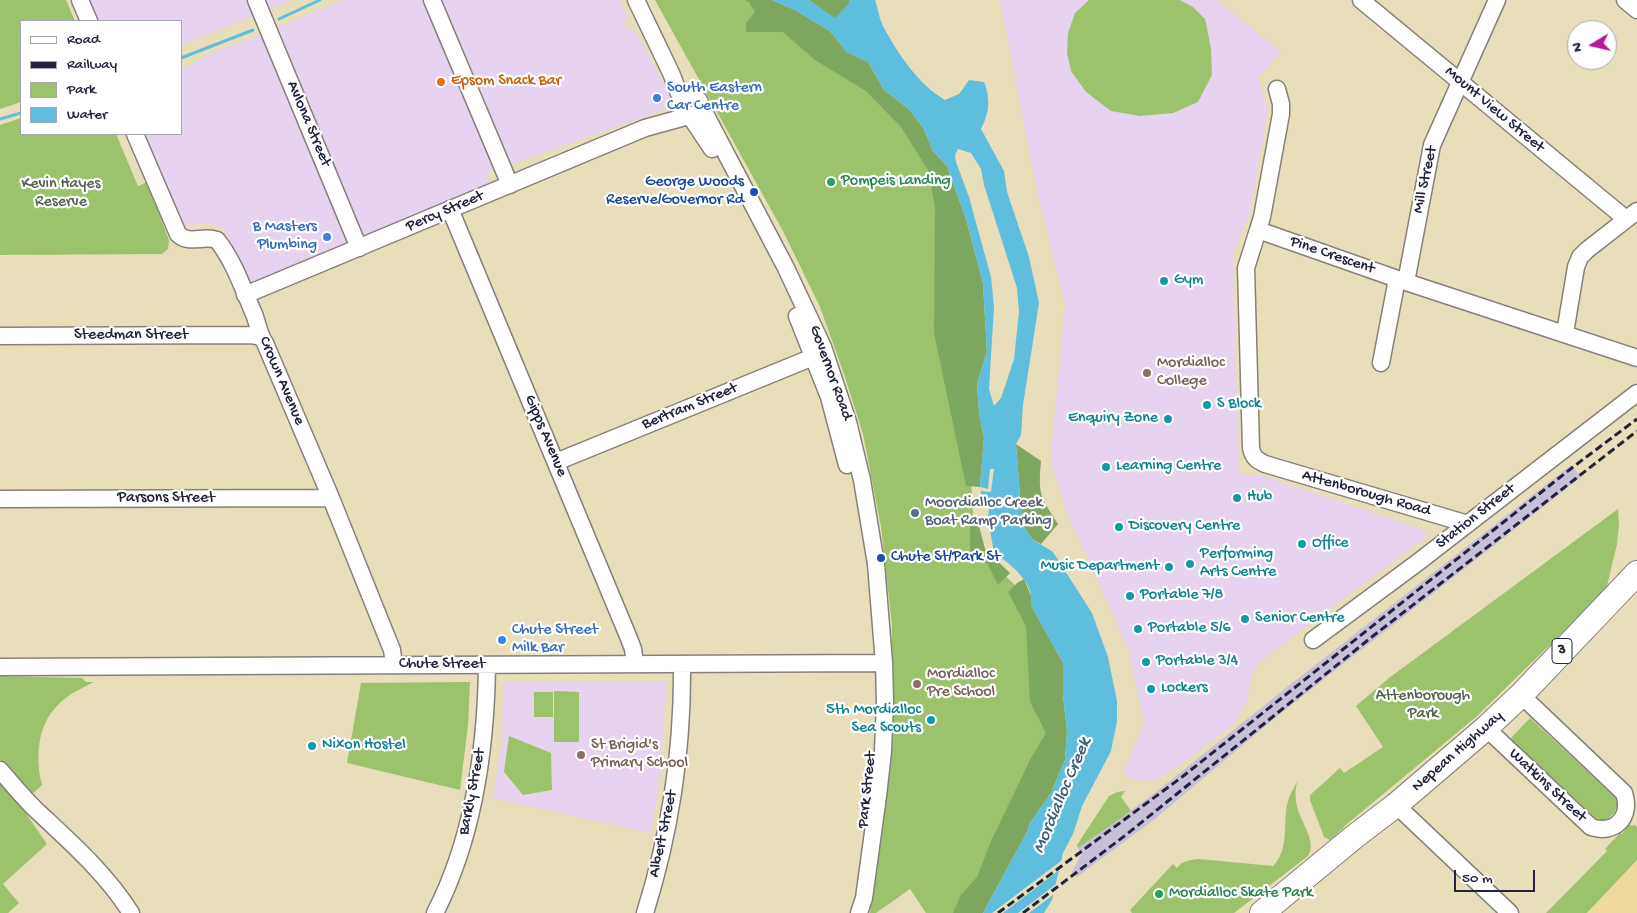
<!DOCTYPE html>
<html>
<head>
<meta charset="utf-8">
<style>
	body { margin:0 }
	#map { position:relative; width:1637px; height:913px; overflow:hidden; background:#e9deba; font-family:"Gochi Hand",sans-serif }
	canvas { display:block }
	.legend { position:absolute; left:20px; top:20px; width:162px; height:115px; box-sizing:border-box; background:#fff; border:1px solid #a7a7b1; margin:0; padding:6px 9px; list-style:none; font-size:15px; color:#22223b }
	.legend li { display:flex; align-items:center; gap:10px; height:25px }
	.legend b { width:25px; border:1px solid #a7a7b1 }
	.north { position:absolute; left:1567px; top:20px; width:50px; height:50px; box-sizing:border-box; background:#fff; border:1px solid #a7a7b1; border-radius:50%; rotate:261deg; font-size:14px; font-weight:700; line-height:20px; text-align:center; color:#22223b }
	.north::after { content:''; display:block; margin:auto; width:18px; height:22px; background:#b5179e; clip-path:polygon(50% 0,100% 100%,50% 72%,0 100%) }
	.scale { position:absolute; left:1454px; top:870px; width:81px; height:22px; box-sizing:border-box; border:2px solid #22223b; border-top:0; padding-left:6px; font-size:15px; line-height:18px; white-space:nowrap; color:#22223b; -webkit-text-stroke:4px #fff; paint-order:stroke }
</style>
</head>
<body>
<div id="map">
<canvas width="1637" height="913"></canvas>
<ul class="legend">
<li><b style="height:6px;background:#fff"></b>Road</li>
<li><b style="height:6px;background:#22223b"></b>Railway</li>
<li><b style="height:14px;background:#9dc26c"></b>Park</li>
<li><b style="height:14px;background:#5fbede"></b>Water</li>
</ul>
<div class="north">N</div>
<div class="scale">50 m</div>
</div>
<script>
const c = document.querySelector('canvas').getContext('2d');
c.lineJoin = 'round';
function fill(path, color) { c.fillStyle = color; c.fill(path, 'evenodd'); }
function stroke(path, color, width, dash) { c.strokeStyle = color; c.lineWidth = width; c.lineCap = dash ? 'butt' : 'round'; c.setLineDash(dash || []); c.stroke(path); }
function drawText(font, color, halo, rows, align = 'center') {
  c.font = font + ' "Gochi Hand",sans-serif'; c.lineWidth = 4.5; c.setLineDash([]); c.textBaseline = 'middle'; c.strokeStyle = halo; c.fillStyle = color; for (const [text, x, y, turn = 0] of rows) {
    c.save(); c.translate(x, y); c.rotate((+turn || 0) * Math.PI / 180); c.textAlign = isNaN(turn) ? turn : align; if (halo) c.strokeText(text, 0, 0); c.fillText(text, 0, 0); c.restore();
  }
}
fill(new Path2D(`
	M 88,0 L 292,0 L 181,45 L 181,21 L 97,21 Z
	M 342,0 L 619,0 L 628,17 L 624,22 L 628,31 L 634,29 L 670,95 L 666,109 L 487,173 L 490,185 L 257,282 L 251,282 L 245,277 L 228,236 L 221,228 L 204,222 L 185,227 L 145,134 L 181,134 L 181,68 L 193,64 L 211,53 L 262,34 Z
	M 1000,0 L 1217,0 L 1281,52 L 1258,78 L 1268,111 L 1249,214 L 1233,253 L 1239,474 L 1263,476 L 1424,530 L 1426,537 L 1262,660 L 1255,668 L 1250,681 L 1247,701 L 1243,706 L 1237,722 L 1187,760 L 1155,781 L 1131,780 L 1123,773 L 1144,723 L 1129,651 L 1066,510 L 1052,465 L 1052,443 L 1065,304 L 1037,190 Z
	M 503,681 L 666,681 L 661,770 L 651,833 L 493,798 L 502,739 Z`), '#e7d2ef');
fill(new Path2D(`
	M 1571,465 L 1581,477 L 1281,713 L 1156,818 L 1077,877 L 1072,872 L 1081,854 L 1078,848 L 1151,796 L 1291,684 Z`), '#c8bfd8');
fill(new Path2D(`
	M 0,0 L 66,0 L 75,21 L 21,21 L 21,102 L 0,109 Z
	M 655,0 L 745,0 L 749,1 L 849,64 L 925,152 L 956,232 L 975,546 L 1022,592 L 1043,640 L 1051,761 L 966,913 L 926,913 L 910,889 L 876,913 L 870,913 L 884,817 L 890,742 L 892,625 L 881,527 L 863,434 L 844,374 L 820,307 L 784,233 Z
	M 1089,0 L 1180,0 L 1193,7 L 1205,19 L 1211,48 L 1212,75 L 1198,102 L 1173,113 L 1140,116 L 1111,111 L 1086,92 L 1071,71 L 1067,53 L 1068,33 L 1075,13 Z
	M 21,118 L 21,134 L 116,134 L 138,186 L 147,182 L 169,240 L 168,249 L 162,254 L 0,255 L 0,125 Z
	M 1618,509 L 1619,525 L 1617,544 L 1606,590 L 1476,717 L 1347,824 L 1330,840 L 1324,837 L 1310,800 L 1310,795 L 1340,768 L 1344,773 L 1383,747 L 1356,706 L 1389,678 Z
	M 0,676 L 82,678 L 86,682 L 94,682 C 85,687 75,691 67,697 C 38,718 34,753 42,785 L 32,794 L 0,759 Z
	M 470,682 L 468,725 L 460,790 L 347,763 L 361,683 Z
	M 554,691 L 579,692 L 579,742 L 554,742 Z
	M 534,692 L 553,692 L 553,717 L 534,717 Z
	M 1530,718 L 1619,801 C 1616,813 1611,818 1600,822 L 1510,739 Z
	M 509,736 L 551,753 L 552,790 L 523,795 L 504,772 Z
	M 0,782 L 14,796 L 47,844 L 3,884 L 19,903 L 8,913 L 0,913 Z
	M 1297,782 C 1295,790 1295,799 1297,807 C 1301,822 1317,842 1308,856 L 1234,913 L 1132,913 L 1130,910 L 1173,864 L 1177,868 C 1183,860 1190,860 1199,859 L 1273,866 C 1289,850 1283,825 1287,805 C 1289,796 1293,789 1297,782 Z
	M 1125,791 L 1121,797 L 1131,811 L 1078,848 L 1077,845 L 1109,796 L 1117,792 Z
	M 1629,824 L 1632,826 L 1635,825 L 1637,827 L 1637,860 L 1587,913 L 1546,913 L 1607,851 L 1605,849 L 1620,833 L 1622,834 Z`), '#9dc26c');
fill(new Path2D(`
	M 745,0 L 772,0 L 795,10 L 830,31 L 847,52 L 868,62 L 884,90 L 909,109 L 924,129 L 933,151 L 947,166 L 966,219 L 983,283 L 987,352 L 977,384 L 979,412 L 984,438 L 980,487 L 966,486 L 934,333 L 935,207 L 928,170 L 901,127 L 866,91 L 815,60 L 783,32 L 746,32 L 746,23 L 755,12 L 749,2 Z
	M 809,0 L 849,0 L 850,3 L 835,19 Z
	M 1016,444 L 1041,461 C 1038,495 1040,496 1058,524 L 1041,544 L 1032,539 L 1022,523 Z
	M 978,521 L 985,549 L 1010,573 L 998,585 L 987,563 L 970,559 L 970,524 Z
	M 1024,579 L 1032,598 L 1031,605 L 1063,663 L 1063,695 L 1067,730 L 1065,760 L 1051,793 L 1030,823 L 1027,832 L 983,913 L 953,913 L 961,895 L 977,877 L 992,839 L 1031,758 L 1046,733 L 1030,702 L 1026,626 L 1008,592 L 1017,583 Z`), '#7ea860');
fill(new Path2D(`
	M 1637,861 L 1637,913 L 1587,913 Z`), '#eeda9e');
fill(new Path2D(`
	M 772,0 L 809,0 L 835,18 L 850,3 L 849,0 L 875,0 C 878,8 879,18 883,26 C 898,54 918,84 945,100 L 959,94 L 969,80 L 984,82 C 991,99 989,114 981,129 L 1004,171 L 1007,192 L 1029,257 L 1039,303 L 1023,405 L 1021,435 L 1016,444 L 1022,523 L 1032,539 L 1053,552 L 1092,613 L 1108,657 L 1117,701 L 1117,721 L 1111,751 L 1082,806 L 1073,834 L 1063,853 L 1052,900 L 1044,913 L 983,913 L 1027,832 L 1030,823 L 1051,793 L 1065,760 L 1067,730 L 1063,695 L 1063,663 L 1031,605 C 1035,583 1011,564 994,553 L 988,518 L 989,508 L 979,506 L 981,491 L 991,492 L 994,469 L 990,469 L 988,489 L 980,487 L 984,438 L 979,412 L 977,384 L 987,352 L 983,283 L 966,219 L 947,166 L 933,151 L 924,129 L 909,109 L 884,90 L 868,62 L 847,52 L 830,31 L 795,10 ZM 958,149 L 971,153 L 981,169 L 984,185 L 1017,288 L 1019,312 L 1014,359 L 1001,398 L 994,406 L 989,389 L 994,307 L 991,277 L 969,197 L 956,162 L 955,155 Z`), '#5fbede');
fill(new Path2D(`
	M 1065,858 L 1062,868 L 1003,913 L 992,913 Z
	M 1059,882 L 1057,892 L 1029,913 L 1018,913 Z`), '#e9deba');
stroke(new Path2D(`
	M 279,19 L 320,0
	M 181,58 L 253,30
	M 0,119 L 21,113`), '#5fbede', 3);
const minor = new Path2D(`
	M 80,0 L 89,21
	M 256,0 L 359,248
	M 432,0 L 510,185
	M 636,0 L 671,73 L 682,101
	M 1361,0 L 1626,219
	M 1625,0 L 1637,10
	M 701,106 L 786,268 L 823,347 L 848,422 L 862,480 L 876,564 L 884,663 L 885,702 L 883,751 L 878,796 L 864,898 L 859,913
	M 690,116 L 712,149
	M 135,134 L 178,234 C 189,245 203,235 217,240 C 234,261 243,289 254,314 C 258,324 259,335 265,343 L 331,498 L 392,650 L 394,665
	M 450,209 L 628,636 L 633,649 L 635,664
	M 1258,230 L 1262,217 L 1281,114 L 1281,104 L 1277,89
	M 1406,282 L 1432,145 L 1497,0
	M 245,295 L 645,128 L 696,114 C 703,108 702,100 693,96 L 684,98 L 681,104 L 682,110 L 688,115
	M 797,316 L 829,397 L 847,465
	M 1565,333 L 1576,267 L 1580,257 L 1587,250 L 1637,211
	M 0,336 L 250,335 L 261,337
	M 1381,363 L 1397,279
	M 556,462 L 823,353
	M 0,499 L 331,498
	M 1468,524 L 1265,464 C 1257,460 1253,458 1251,448 L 1246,268 L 1258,230 L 1406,282 L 1637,358
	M 1313,640 L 1417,563 L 1637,393
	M 0,667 L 884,663
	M 1486,728 L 1591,827 C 1615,835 1632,817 1624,793 L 1521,695
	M 0,770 C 11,783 22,796 34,808 C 69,841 105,872 131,913
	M 1396,805 L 1510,913
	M 435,913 C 474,837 486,750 487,665
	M 645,913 C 671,830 683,751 682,664`);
const highway = new Path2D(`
	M 1262,913 L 1354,837 L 1396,805 L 1486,728 L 1521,695 L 1637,573`);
stroke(minor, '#86807a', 19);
stroke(highway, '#86807a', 26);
stroke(minor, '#fff', 16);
stroke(highway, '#fff', 24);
stroke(new Path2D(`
	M 998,913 L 1182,777 L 1573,467 L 1637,419
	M 1023,913 L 1127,834 L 1373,636 L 1637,431`), '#22223b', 3, [8, 4]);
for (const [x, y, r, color] of [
	[441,82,5,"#e8710a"],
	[657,98,5,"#3f7fe0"],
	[831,182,5,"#2e9e5b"],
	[754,192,5,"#1a4fb4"],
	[327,237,5,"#3f7fe0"],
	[1164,281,5,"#0f9aa8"],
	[1147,373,5,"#8d6e63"],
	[1207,405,5,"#0f9aa8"],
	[1168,419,5,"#0f9aa8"],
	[1106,467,5,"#0f9aa8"],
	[1237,498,5,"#0f9aa8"],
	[915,513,5,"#5c6f8a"],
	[1119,527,5,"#0f9aa8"],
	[1302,544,5,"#0f9aa8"],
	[881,558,5,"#1a4fb4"],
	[1190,564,5,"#0f9aa8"],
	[1169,567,5,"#0f9aa8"],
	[1130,596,5,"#0f9aa8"],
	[1245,619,5,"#0f9aa8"],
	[1138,629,5,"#0f9aa8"],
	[502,640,5,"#3f7fe0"],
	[1146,662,5,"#0f9aa8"],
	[917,684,5,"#8d6e63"],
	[1151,689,5,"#0f9aa8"],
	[931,720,5,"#0f9aa8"],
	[312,746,5,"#0f9aa8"],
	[581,755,5,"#8d6e63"],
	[1159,894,5,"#2e9e5b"]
]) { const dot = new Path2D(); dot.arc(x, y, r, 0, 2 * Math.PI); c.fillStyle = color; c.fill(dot); stroke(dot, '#fff', 2); }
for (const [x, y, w] of [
	[1562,651,20]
]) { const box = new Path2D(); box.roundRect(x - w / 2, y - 12.5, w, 25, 4); c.fillStyle = '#fff'; c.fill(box); stroke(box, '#22223b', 1); }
drawText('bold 15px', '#22223b', null, [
	["3",1562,651]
]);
drawText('16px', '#c56008', '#fff', [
	["Epsom Snack Bar",451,82]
], 'left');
drawText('16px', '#366cbe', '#fff', [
	["South Eastern",667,89],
	["Car Centre",667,107],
	["B Masters",317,228,"right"],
	["Plumbing",317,246,"right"],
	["Chute Street",512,631],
	["Milk Bar",512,649]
], 'left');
drawText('16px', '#22223b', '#fff', [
	["Mount View Street",1494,110,40],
	["Avlona Street",308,124,67],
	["Mill Street",1426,180,-78],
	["Percy Street",445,212,-23],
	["Pine Crescent",1332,256,19],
	["Steedman Street",131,336],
	["Governor Road",830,373,70],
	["Crown Avenue",281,381,67],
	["Bertram Street",690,407,-22],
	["Gipps Avenue",545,436,67],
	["Attenborough Road",1366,494,16],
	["Parsons Street",166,499],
	["Station Street",1476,517,-38],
	["Chute Street",442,665],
	["Nepean Highway",1458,752,-41],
	["Watkins Street",1547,786,43],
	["Park Street",868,790,-84],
	["Barkly Street",473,792,-79],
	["Albert Street",664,834,-78]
]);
drawText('16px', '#27864d', '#fff', [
	["Pompeis Landing",841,182],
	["Mordialloc Skate Park",1169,894]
], 'left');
drawText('16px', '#164399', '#fff', [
	["George Woods",744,183],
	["Reserve/Governor Rd",744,201],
	["Chute St/Park St",891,558,"left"]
], 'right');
drawText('16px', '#53624f', '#fff', [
	["Kevin Hayes",61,185],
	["Reserve",61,203],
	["Attenborough",1423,697],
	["Park",1423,715]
]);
drawText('16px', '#0d838f', '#fff', [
	["Gym",1174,281],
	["S Block",1217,405],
	["Enquiry Zone",1158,419,"right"],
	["Learning Centre",1116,467],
	["Hub",1247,498],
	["Discovery Centre",1129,527],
	["Office",1312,544],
	["Performing",1200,555],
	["Arts Centre",1200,573],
	["Music Department",1159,567,"right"],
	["Portable 7/8",1140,596],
	["Senior Centre",1255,619],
	["Portable 5/6",1148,629],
	["Portable 3/4",1156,662],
	["Lockers",1161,689],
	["5th Mordialloc",921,711,"right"],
	["Sea Scouts",921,729,"right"],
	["Nixon Hostel",322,746]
], 'left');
drawText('16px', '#785e54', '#fff', [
	["Mordialloc",1157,364],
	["College",1157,382],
	["Mordialloc",927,675],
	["Pre School",927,693],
	["St Brigid's",591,746],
	["Primary School",591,764]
], 'left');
drawText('16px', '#4e5e75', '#fff', [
	["Moordialloc Creek",925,504],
	["Boat Ramp Parking",925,522]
], 'left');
drawText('italic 18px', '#3a607c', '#fff', [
	["Mordialloc Creek",1063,796,-67]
]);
</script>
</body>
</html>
